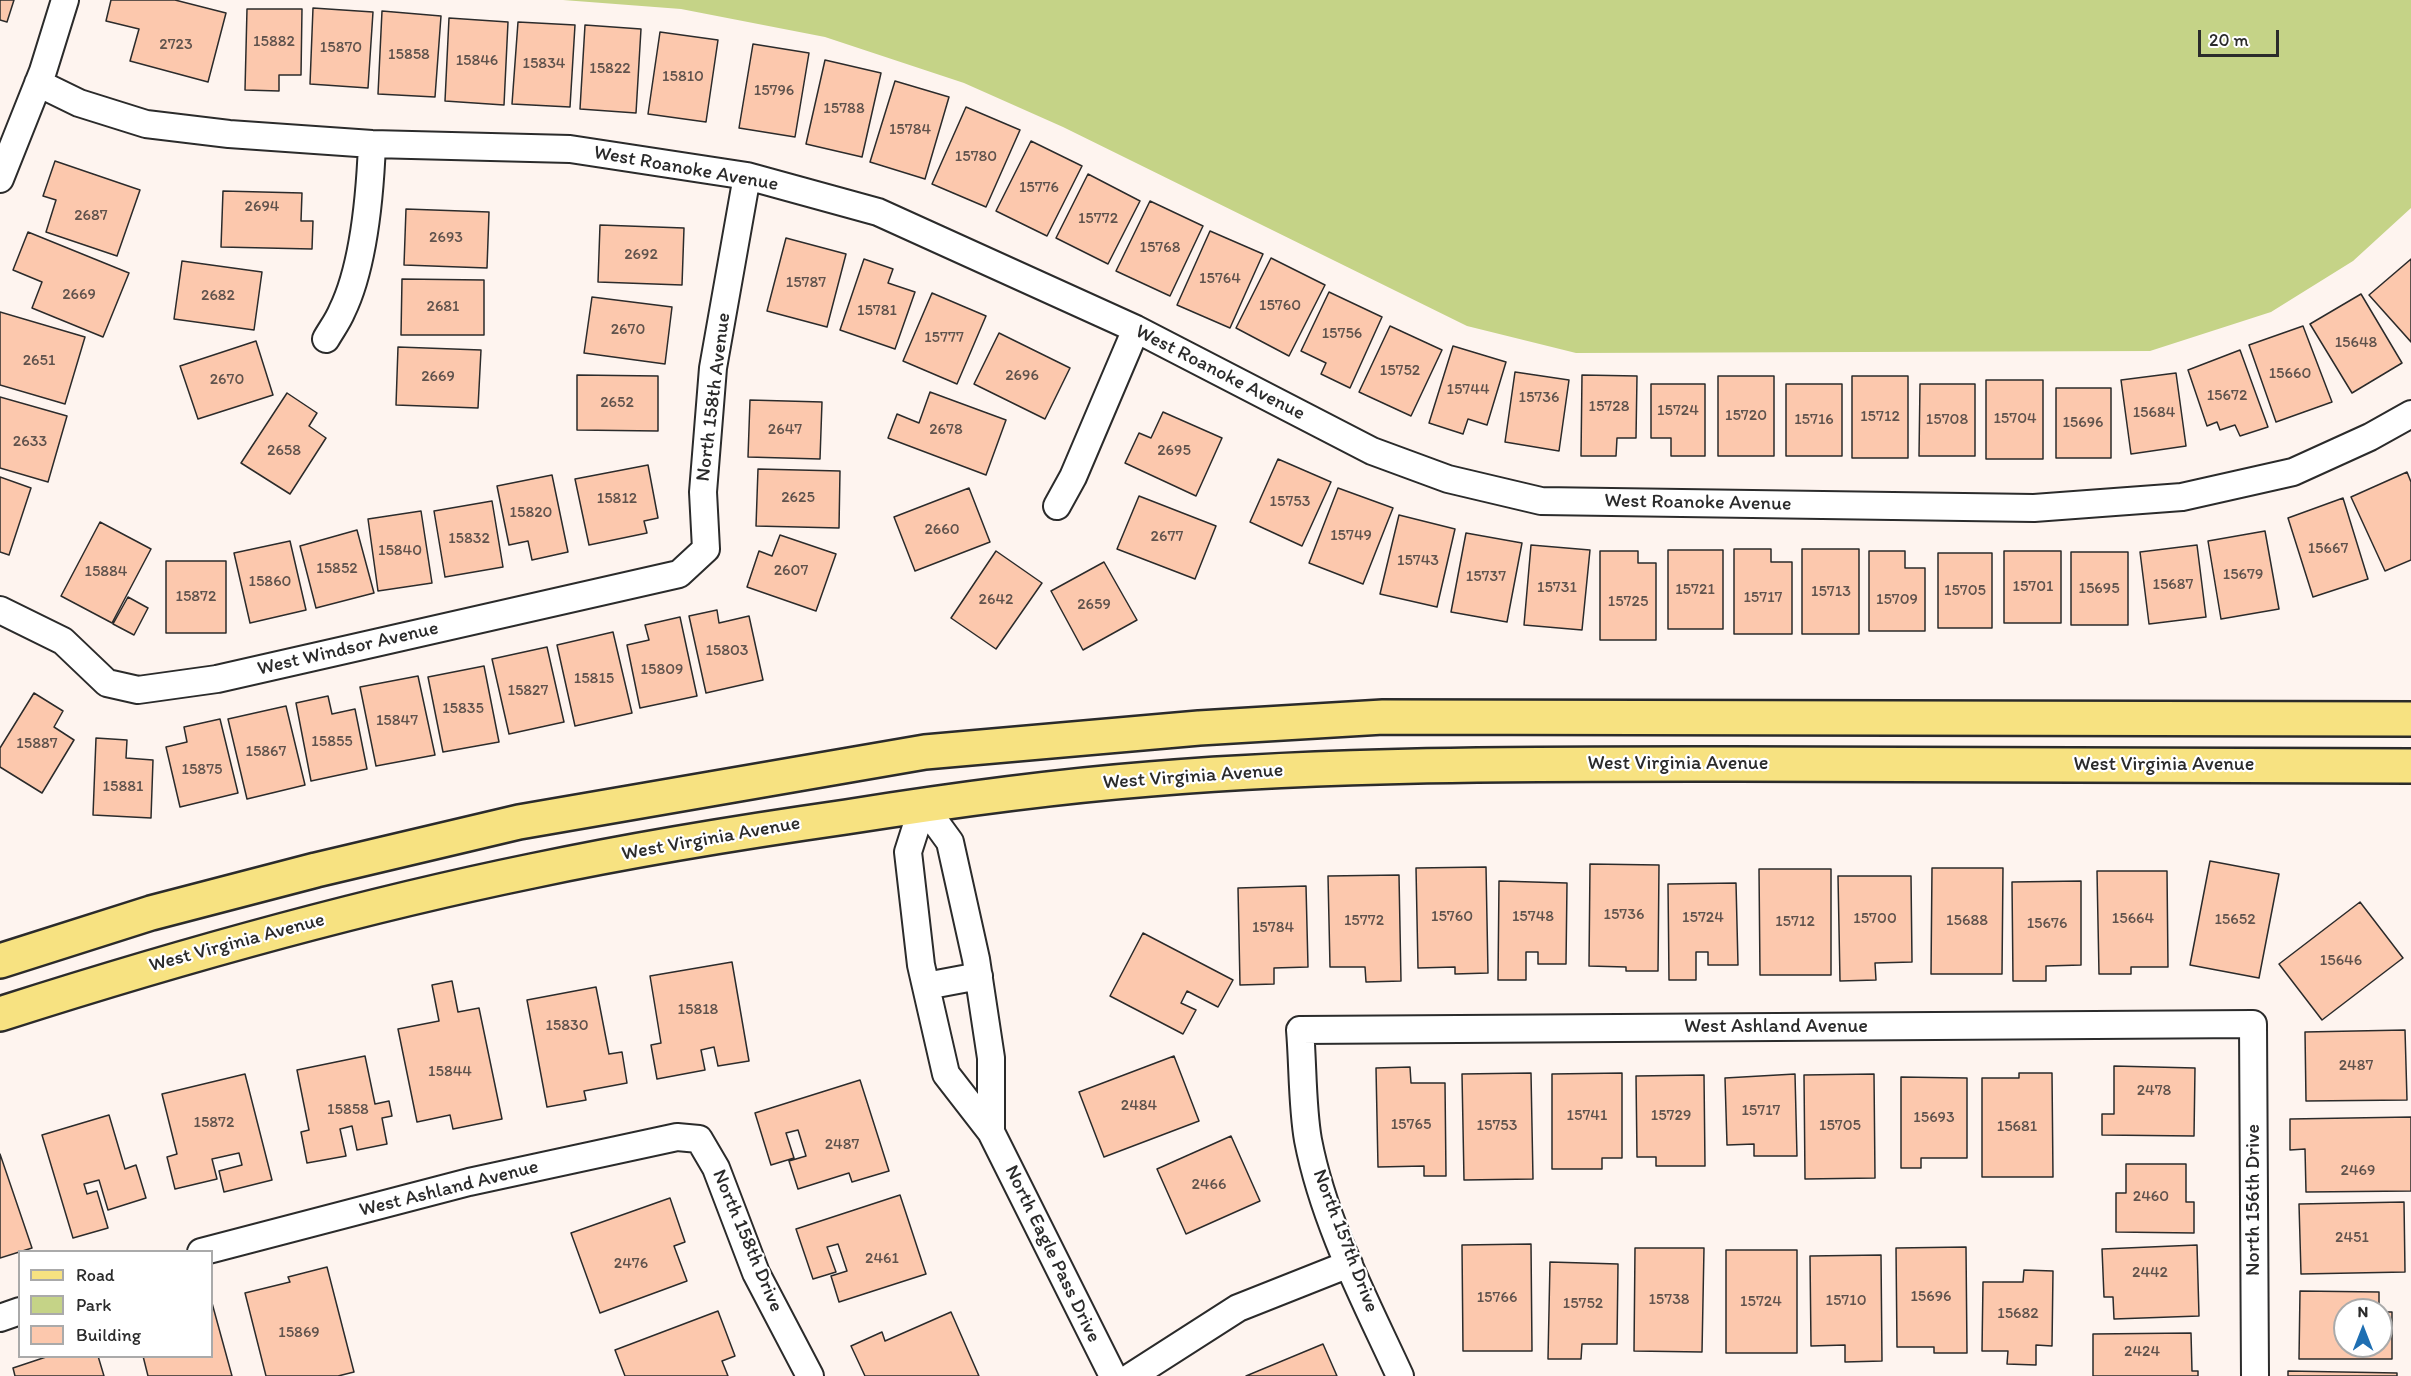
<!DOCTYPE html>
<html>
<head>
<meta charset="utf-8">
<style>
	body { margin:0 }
	#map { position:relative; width:2411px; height:1376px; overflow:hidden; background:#fef4ef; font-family:Itim,sans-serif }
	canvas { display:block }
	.legend { position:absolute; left:18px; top:1250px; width:195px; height:108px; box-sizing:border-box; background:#fff; border:2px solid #aaa; margin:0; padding:8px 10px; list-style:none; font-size:18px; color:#2b2b2b }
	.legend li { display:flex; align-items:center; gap:12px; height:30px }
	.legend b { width:30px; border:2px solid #aaa }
	.north { position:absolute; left:2333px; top:1298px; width:60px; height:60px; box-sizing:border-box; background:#fff; border:2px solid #aaa; border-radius:50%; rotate:0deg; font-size:16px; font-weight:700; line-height:24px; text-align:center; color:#2b2b2b }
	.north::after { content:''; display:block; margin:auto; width:21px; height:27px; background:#1f6fb2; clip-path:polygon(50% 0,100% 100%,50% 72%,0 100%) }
	.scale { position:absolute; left:2198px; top:30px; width:81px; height:27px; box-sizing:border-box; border:3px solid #2b2b2b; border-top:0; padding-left:8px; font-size:18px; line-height:21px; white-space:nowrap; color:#2b2b2b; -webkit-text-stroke:4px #fff; paint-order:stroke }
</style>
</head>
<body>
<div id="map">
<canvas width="2411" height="1376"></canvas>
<ul class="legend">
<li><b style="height:8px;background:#f7e281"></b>Road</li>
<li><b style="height:16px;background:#c5d387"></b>Park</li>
<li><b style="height:16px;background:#fcc8ad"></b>Building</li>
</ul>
<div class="north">N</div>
<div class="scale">20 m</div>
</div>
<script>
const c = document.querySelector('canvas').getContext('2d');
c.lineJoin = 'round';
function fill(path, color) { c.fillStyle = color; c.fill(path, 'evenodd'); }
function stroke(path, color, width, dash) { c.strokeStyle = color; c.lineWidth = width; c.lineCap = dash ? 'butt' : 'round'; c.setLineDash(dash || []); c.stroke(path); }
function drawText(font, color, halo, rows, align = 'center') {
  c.font = font + ' Itim,sans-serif'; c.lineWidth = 4.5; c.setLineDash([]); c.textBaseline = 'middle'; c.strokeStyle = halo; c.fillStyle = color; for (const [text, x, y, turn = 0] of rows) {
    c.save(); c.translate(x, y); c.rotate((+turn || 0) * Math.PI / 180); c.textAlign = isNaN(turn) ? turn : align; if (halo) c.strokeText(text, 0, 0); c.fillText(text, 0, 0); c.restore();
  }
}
fill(new Path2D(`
	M 563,0 L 2411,0 L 2411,208 L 2353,261 L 2271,312 L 2150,351 L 1576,353 L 1467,326 L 1063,127 L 964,83 L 825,37 L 681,9 Z`), '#c5d387');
const building = new Path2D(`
	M 0,0 L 14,0 L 7,22 L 0,20 Z
	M 111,0 L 175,0 L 226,13 L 208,82 L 130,61 L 139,29 L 106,21 Z
	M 313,8 L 373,12 L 368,88 L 310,84 Z
	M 247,9 L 302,9 L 301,75 L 279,75 L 279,91 L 245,90 Z
	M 382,11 L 441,16 L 435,97 L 378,94 Z
	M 449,18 L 508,22 L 504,105 L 445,101 Z
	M 518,22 L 575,25 L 570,107 L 512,104 Z
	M 585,25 L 641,29 L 636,113 L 580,109 Z
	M 660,32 L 718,40 L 706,122 L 648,114 Z
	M 753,44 L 809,53 L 795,137 L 739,128 Z
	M 825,60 L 881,73 L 862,157 L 806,144 Z
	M 895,81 L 949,97 L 925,179 L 870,162 Z
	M 966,107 L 1020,130 L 986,207 L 932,184 Z
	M 1031,141 L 1082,166 L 1047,236 L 996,211 Z
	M 55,161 L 140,190 L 117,256 L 46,232 L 56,200 L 43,196 Z
	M 1088,174 L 1140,201 L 1108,264 L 1056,238 Z
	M 223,191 L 302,193 L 301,221 L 313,221 L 312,249 L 221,247 Z
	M 1150,201 L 1203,226 L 1170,296 L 1116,271 Z
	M 406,209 L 489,212 L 487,268 L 404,265 Z
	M 600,225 L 684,228 L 682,285 L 598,282 Z
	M 1210,231 L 1263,254 L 1230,328 L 1177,305 Z
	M 28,232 L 129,273 L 103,337 L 32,308 L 42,282 L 13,270 Z
	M 786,238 L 846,254 L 827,327 L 767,311 Z
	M 1271,258 L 1325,285 L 1289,356 L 1236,328 Z
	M 864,259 L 893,269 L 888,283 L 915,292 L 895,349 L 840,330 Z
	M 2411,259 L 2411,342 L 2369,295 Z
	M 182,261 L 262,272 L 254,330 L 174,319 Z
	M 402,279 L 484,280 L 484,335 L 401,335 Z
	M 1329,292 L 1382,317 L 1350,388 L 1321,374 L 1326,363 L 1301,351 Z
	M 932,293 L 986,316 L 957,384 L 903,361 Z
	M 2361,294 L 2402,363 L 2352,393 L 2310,324 Z
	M 592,297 L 672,307 L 665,364 L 584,353 Z
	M 0,312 L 85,337 L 65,404 L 0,385 Z
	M 1390,326 L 1442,350 L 1411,416 L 1359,392 Z
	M 2303,326 L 2332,402 L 2276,422 L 2249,345 Z
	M 999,333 L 1070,368 L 1045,419 L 974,384 Z
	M 256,341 L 273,395 L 198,419 L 180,366 Z
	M 1453,346 L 1506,362 L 1487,425 L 1468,419 L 1463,434 L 1429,423 Z
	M 398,347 L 481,350 L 478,408 L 396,405 Z
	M 2240,350 L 2268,427 L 2240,436 L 2235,425 L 2220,430 L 2217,422 L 2207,426 L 2188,370 Z
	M 1515,372 L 1569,380 L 1559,451 L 1505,442 Z
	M 2176,373 L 2186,446 L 2131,454 L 2121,380 Z
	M 577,375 L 658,376 L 658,431 L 577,430 Z
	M 1582,375 L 1637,376 L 1636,438 L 1617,438 L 1616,456 L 1581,456 Z
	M 1718,376 L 1774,376 L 1774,456 L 1718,456 Z
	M 1852,376 L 1908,376 L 1908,458 L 1852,458 Z
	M 1986,380 L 2043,380 L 2043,459 L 1986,459 Z
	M 1651,384 L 1705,384 L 1705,456 L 1671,456 L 1671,438 L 1651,438 Z
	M 1786,384 L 1842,384 L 1842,456 L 1786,456 Z
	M 1920,384 L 1975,384 L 1975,456 L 1919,456 Z
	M 2056,388 L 2111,388 L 2111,458 L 2056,458 Z
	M 930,392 L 1006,420 L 986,475 L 888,438 L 897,414 L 919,423 Z
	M 287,393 L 317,413 L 309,426 L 326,438 L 290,494 L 241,463 Z
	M 0,397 L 67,416 L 48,482 L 0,468 Z
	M 750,400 L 822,402 L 820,459 L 748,457 Z
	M 1163,412 L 1222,438 L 1196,496 L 1125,463 L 1139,433 L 1151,438 Z
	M 1278,459 L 1331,482 L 1302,546 L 1250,522 Z
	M 648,465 L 658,518 L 644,521 L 647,533 L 589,545 L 575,479 Z
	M 758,469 L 840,471 L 839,528 L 756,526 Z
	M 2407,472 L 2411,482 L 2411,560 L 2385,571 L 2351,497 Z
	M 552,475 L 568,552 L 532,560 L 528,541 L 509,545 L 497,486 Z
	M 0,477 L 31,488 L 9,555 L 0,552 Z
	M 969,488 L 990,542 L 915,571 L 894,517 Z
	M 1338,488 L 1393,508 L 1363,584 L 1309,563 Z
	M 1139,496 L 1216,526 L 1195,579 L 1117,549 Z
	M 2343,498 L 2368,579 L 2313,597 L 2288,518 Z
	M 492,501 L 503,567 L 445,577 L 434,511 Z
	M 421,511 L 432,583 L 378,591 L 368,519 Z
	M 1399,515 L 1455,529 L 1437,607 L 1380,594 Z
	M 100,522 L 151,549 L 112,623 L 61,596 Z
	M 357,530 L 374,593 L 316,608 L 300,546 Z
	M 2265,531 L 2279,609 L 2221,619 L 2208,541 Z
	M 1466,533 L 1522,543 L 1507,622 L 1451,612 Z
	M 780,535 L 836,554 L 816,611 L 747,587 L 759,551 L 772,556 Z
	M 290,541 L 306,610 L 250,623 L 234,553 Z
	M 1531,545 L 1590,550 L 1582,630 L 1524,625 Z
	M 2197,545 L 2206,617 L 2149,624 L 2140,552 Z
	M 1734,549 L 1771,549 L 1771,562 L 1792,562 L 1792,634 L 1734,634 Z
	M 1802,549 L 1859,549 L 1859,634 L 1802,634 Z
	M 1668,550 L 1723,550 L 1723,629 L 1668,629 Z
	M 996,551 L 1042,583 L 996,649 L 951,618 Z
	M 1600,551 L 1638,551 L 1638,563 L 1656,563 L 1656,640 L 1600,640 Z
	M 1869,551 L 1905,551 L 1905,568 L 1925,568 L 1925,631 L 1869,631 Z
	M 2004,551 L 2061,551 L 2061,623 L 2004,623 Z
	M 2071,552 L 2128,552 L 2128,625 L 2071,625 Z
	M 1938,553 L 1992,553 L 1992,628 L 1938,628 Z
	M 166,561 L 226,561 L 226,633 L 166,633 Z
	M 1104,562 L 1137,620 L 1083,650 L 1051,591 Z
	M 128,597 L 148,608 L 134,635 L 113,624 Z
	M 717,610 L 719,623 L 749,616 L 763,680 L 706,693 L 689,616 Z
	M 680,617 L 697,696 L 640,708 L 627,645 L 649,640 L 645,625 Z
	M 613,632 L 632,713 L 575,726 L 557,645 Z
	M 547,647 L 564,722 L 509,734 L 492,659 Z
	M 484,666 L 499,742 L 443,752 L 428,677 Z
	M 418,676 L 435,755 L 376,766 L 360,687 Z
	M 34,693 L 63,711 L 54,727 L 74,740 L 42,793 L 0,767 L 0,748 Z
	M 328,696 L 332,714 L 355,709 L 367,769 L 311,781 L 296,703 Z
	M 286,706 L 305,785 L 247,799 L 228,719 Z
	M 220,719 L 238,793 L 180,807 L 166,747 L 187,742 L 184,727 Z
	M 96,738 L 127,740 L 126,758 L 153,760 L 151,818 L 93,815 Z
	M 2210,861 L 2279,874 L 2259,978 L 2190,965 Z
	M 1590,864 L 1659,865 L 1658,971 L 1626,971 L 1626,967 L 1589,966 Z
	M 1486,867 L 1488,973 L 1455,974 L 1455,967 L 1418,968 L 1416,868 Z
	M 1932,868 L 2003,868 L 2002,974 L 1931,974 Z
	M 1759,869 L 1831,869 L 1831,975 L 1760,975 Z
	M 2097,871 L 2167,871 L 2168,967 L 2131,967 L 2131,974 L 2099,974 Z
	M 1399,875 L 1401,981 L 1366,982 L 1365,967 L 1330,967 L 1328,876 Z
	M 1838,876 L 1911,876 L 1912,962 L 1875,963 L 1876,980 L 1840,981 Z
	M 1499,881 L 1567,883 L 1566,964 L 1538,964 L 1538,952 L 1526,952 L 1526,980 L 1498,980 Z
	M 2081,881 L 2081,965 L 2046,966 L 2046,981 L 2013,981 L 2012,882 Z
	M 1736,883 L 1738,965 L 1708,965 L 1708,952 L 1696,952 L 1696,980 L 1669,980 L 1668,884 Z
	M 1306,886 L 1308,967 L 1274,968 L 1274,984 L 1240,985 L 1238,888 Z
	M 2360,902 L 2403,958 L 2322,1020 L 2279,964 Z
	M 1143,933 L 1233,980 L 1218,1007 L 1187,991 L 1181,1003 L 1196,1010 L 1183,1034 L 1110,996 Z
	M 732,962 L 749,1061 L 718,1066 L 714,1047 L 701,1050 L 705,1070 L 657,1079 L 651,1045 L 661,1043 L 650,976 Z
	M 452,981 L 458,1012 L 479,1008 L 502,1119 L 453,1129 L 450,1115 L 417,1122 L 398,1029 L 439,1021 L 432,985 Z
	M 596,987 L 609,1054 L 622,1052 L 627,1083 L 584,1091 L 586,1100 L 547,1107 L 527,1000 Z
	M 2405,1030 L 2407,1100 L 2306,1101 L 2305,1032 Z
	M 365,1056 L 375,1104 L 389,1101 L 392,1116 L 382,1118 L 387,1144 L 357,1150 L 352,1126 L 340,1129 L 346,1156 L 307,1163 L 301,1132 L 309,1130 L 297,1070 Z
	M 1174,1056 L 1199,1121 L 1104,1157 L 1079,1092 Z
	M 2114,1066 L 2195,1068 L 2194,1136 L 2102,1135 L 2102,1114 L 2114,1114 Z
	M 1410,1067 L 1411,1083 L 1445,1083 L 1446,1176 L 1424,1176 L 1424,1166 L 1378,1167 L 1376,1068 Z
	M 1531,1073 L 1533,1179 L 1464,1180 L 1462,1074 Z
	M 1622,1073 L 1622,1158 L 1602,1158 L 1602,1169 L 1552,1169 L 1552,1074 Z
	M 2019,1073 L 2052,1073 L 2053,1177 L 1982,1177 L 1982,1078 L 2019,1078 Z
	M 245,1074 L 272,1180 L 224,1192 L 219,1171 L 242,1165 L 239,1153 L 212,1159 L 217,1179 L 175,1189 L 167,1157 L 177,1154 L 162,1094 Z
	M 1795,1074 L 1797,1156 L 1754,1156 L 1754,1144 L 1727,1145 L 1725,1078 Z
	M 1874,1074 L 1875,1178 L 1805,1179 L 1804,1075 Z
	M 1704,1075 L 1705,1166 L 1656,1166 L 1656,1157 L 1637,1157 L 1636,1076 Z
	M 1901,1077 L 1967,1078 L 1967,1158 L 1921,1158 L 1921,1168 L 1901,1168 Z
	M 860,1080 L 889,1171 L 852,1182 L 849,1173 L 798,1189 L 789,1161 L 806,1156 L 798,1130 L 786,1133 L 794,1158 L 771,1165 L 755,1113 Z
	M 109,1115 L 125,1169 L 136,1165 L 146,1198 L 108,1210 L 99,1180 L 84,1184 L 87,1194 L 97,1191 L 108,1228 L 73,1238 L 42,1135 Z
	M 2411,1117 L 2411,1191 L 2306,1192 L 2305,1149 L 2290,1150 L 2290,1119 Z
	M 1231,1136 L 1260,1201 L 1186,1234 L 1157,1169 Z
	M 0,1154 L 32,1248 L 0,1258 Z
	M 2126,1164 L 2186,1164 L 2186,1202 L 2194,1202 L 2194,1233 L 2116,1232 L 2116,1193 L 2126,1193 Z
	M 900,1195 L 926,1274 L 839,1302 L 831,1276 L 847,1271 L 838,1244 L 827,1247 L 836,1272 L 813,1279 L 796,1229 Z
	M 670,1198 L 685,1242 L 674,1246 L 687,1281 L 600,1313 L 571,1233 Z
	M 2404,1202 L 2405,1272 L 2301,1274 L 2299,1204 Z
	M 1531,1244 L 1532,1351 L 1463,1351 L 1462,1245 Z
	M 2197,1245 L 2199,1316 L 2114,1319 L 2113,1297 L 2104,1297 L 2102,1249 Z
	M 1966,1247 L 1967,1353 L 1934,1353 L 1934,1347 L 1897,1347 L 1896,1248 Z
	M 1635,1248 L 1704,1248 L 1702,1352 L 1634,1351 Z
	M 1726,1250 L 1797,1250 L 1797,1353 L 1726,1353 Z
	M 1881,1255 L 1882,1361 L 1845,1362 L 1845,1345 L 1811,1346 L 1810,1256 Z
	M 1550,1262 L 1618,1264 L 1617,1344 L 1582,1344 L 1581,1359 L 1548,1359 Z
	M 327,1267 L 354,1372 L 338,1376 L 266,1376 L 245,1293 L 290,1282 L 288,1277 Z
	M 2024,1270 L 2053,1271 L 2052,1346 L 2036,1345 L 2036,1365 L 2007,1364 L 2008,1351 L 1982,1351 L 1983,1282 L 2023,1282 Z
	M 2300,1291 L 2379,1292 L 2379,1310 L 2345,1310 L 2345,1346 L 2381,1346 L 2381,1312 L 2392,1312 L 2392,1359 L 2299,1359 Z
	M 212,1303 L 232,1376 L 148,1376 L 143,1356 L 212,1356 Z
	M 718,1311 L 735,1356 L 722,1361 L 728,1376 L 625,1376 L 615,1350 Z
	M 951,1312 L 979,1376 L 865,1376 L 851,1346 L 882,1332 L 885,1341 Z
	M 2191,1333 L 2192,1371 L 2198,1371 L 2198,1376 L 2093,1376 L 2093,1334 Z
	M 1323,1344 L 1337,1376 L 1246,1376 Z
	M 49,1356 L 98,1356 L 104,1376 L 15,1376 L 13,1368 Z
	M 2288,1371 L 2397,1373 L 2397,1376 L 2288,1376 Z`);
fill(building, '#fcc8ad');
stroke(building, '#2b2b2b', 1.5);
const minor = new Path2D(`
	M 38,83 L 79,103 L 146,124 L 229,134 L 372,144 L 570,149 L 747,176 L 878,212 L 1136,329 L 1372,451 L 1448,479 L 1541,501 L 2034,508 L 2182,497 L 2293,472 L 2370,437 L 2411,414
	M 0,179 L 43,71 L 65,0
	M 326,339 C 331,330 338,321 342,311 C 364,266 370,194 372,144
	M 1057,506 L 1073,477 L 1136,329
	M 0,610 L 63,641 L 107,683 L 138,690 L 217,679 L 679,574 L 706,549 L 703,492 L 713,368 L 747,176
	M 923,805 L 908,852 L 921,965 L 946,1074 L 991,1132 L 1113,1376
	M 923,805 L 950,842 L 976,959 L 991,1058 L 991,1132
	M 926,986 L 979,976
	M 201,1252 L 469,1182 L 677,1137 L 699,1139 L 716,1168 L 756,1273 L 810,1376
	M 0,1318 L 20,1311
	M 1132,1376 L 1238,1308 L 1349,1264
	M 1400,1376 C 1365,1300 1324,1223 1308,1140 C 1302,1106 1303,1065 1300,1030 L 2253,1024 L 2255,1376`);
const major = new Path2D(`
	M 0,961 L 151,913 L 316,870 L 519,822 L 925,752 L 1199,728 L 1383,717 L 2411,719
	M 0,1014 C 175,958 352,908 532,871 C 636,849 741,832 846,817 C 947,801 1048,787 1150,779 C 1345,763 1541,764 1737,764 C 1962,765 2186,765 2411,766`);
stroke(minor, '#2b2b2b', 30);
stroke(major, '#2b2b2b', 38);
stroke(minor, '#fff', 26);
stroke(major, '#f7e281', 33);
drawText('16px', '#5f524c', null, [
	["15882",274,42],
	["2723",176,45],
	["15870",341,48],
	["15858",409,55],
	["15846",477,61],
	["15834",544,64],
	["15822",610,69],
	["15810",683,77],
	["15796",774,91],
	["15788",844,109],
	["15784",910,130],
	["15780",976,157],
	["15776",1039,188],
	["2694",262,207],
	["2687",91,216],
	["15772",1098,219],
	["2693",446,238],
	["15768",1160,248],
	["2692",641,255],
	["15764",1220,279],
	["15787",806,283],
	["2669",79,295],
	["2682",218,296],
	["15760",1280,306],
	["2681",443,307],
	["15781",877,311],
	["2670",628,330],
	["15756",1342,334],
	["15777",944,338],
	["15648",2356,343],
	["2651",39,361],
	["15752",1400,371],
	["15660",2290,374],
	["2696",1022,376],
	["2669",438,377],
	["2670",227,380],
	["15744",1468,390],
	["15672",2227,396],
	["15736",1539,398],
	["2652",617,403],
	["15728",1609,407],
	["15724",1678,411],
	["15684",2154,413],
	["15720",1746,416],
	["15712",1880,417],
	["15704",2015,419],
	["15716",1814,420],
	["15708",1947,420],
	["15696",2083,423],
	["2647",785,430],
	["2678",946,430],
	["2633",30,442],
	["2658",284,451],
	["2695",1174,451],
	["2625",798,498],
	["15812",617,499],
	["15753",1290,502],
	["15820",531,513],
	["2660",942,530],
	["15749",1351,536],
	["2677",1167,537],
	["15832",469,539],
	["15667",2328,549],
	["15840",400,551],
	["15743",1418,561],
	["15852",337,569],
	["2607",791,571],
	["15884",106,572],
	["15679",2243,575],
	["15737",1486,577],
	["15860",270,582],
	["15687",2173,585],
	["15701",2033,587],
	["15731",1557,588],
	["15695",2099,589],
	["15721",1695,590],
	["15705",1965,591],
	["15713",1831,592],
	["15872",196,597],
	["15717",1763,598],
	["2642",996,600],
	["15709",1897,600],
	["15725",1628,602],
	["2659",1094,605],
	["15803",727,651],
	["15809",662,670],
	["15815",594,679],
	["15827",528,691],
	["15835",463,709],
	["15847",397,721],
	["15855",332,742],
	["15887",37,744],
	["15867",266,752],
	["15875",202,770],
	["15881",123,787],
	["15736",1624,915],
	["15760",1452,917],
	["15748",1533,917],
	["15724",1703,918],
	["15700",1875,919],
	["15664",2133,919],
	["15652",2235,920],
	["15772",1364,921],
	["15688",1967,921],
	["15712",1795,922],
	["15676",2047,924],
	["15784",1273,928],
	["15646",2341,961],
	["15818",698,1010],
	["15830",567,1026],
	["2487",2356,1066],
	["15844",450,1072],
	["2478",2154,1091],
	["2484",1139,1106],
	["15858",348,1110],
	["15717",1761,1111],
	["15741",1587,1116],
	["15729",1671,1116],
	["15693",1934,1118],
	["15872",214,1123],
	["15765",1411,1125],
	["15753",1497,1126],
	["15705",1840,1126],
	["15681",2017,1127],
	["2487",842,1145],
	["2469",2358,1171],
	["2466",1209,1185],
	["2460",2151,1197],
	["2451",2352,1238],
	["2461",882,1259],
	["2476",631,1264],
	["2442",2150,1273],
	["15696",1931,1297],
	["15766",1497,1298],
	["15738",1669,1300],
	["15710",1846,1301],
	["15724",1761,1302],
	["15752",1583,1304],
	["15682",2018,1314],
	["15869",299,1333],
	["2424",2142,1352]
]);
drawText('20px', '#2b2b2b', '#fff', [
	["West Roanoke Avenue",686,169,10],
	["West Roanoke Avenue",1220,373,27],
	["North 158th Avenue",714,397,-83],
	["West Roanoke Avenue",1698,503,1],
	["West Windsor Avenue",348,649,-13],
	["West Virginia Avenue",1678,764],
	["West Virginia Avenue",2164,765],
	["West Virginia Avenue",1193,777,-4],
	["West Virginia Avenue",711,839,-10],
	["West Virginia Avenue",237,943,-15],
	["West Ashland Avenue",1776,1027],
	["West Ashland Avenue",449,1189,-14],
	["North 156th Drive",2254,1200,-90],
	["North 158th Drive",747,1241,67],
	["North 157th Drive",1345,1241,69],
	["North Eagle Pass Drive",1052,1254,64]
]);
</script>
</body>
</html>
